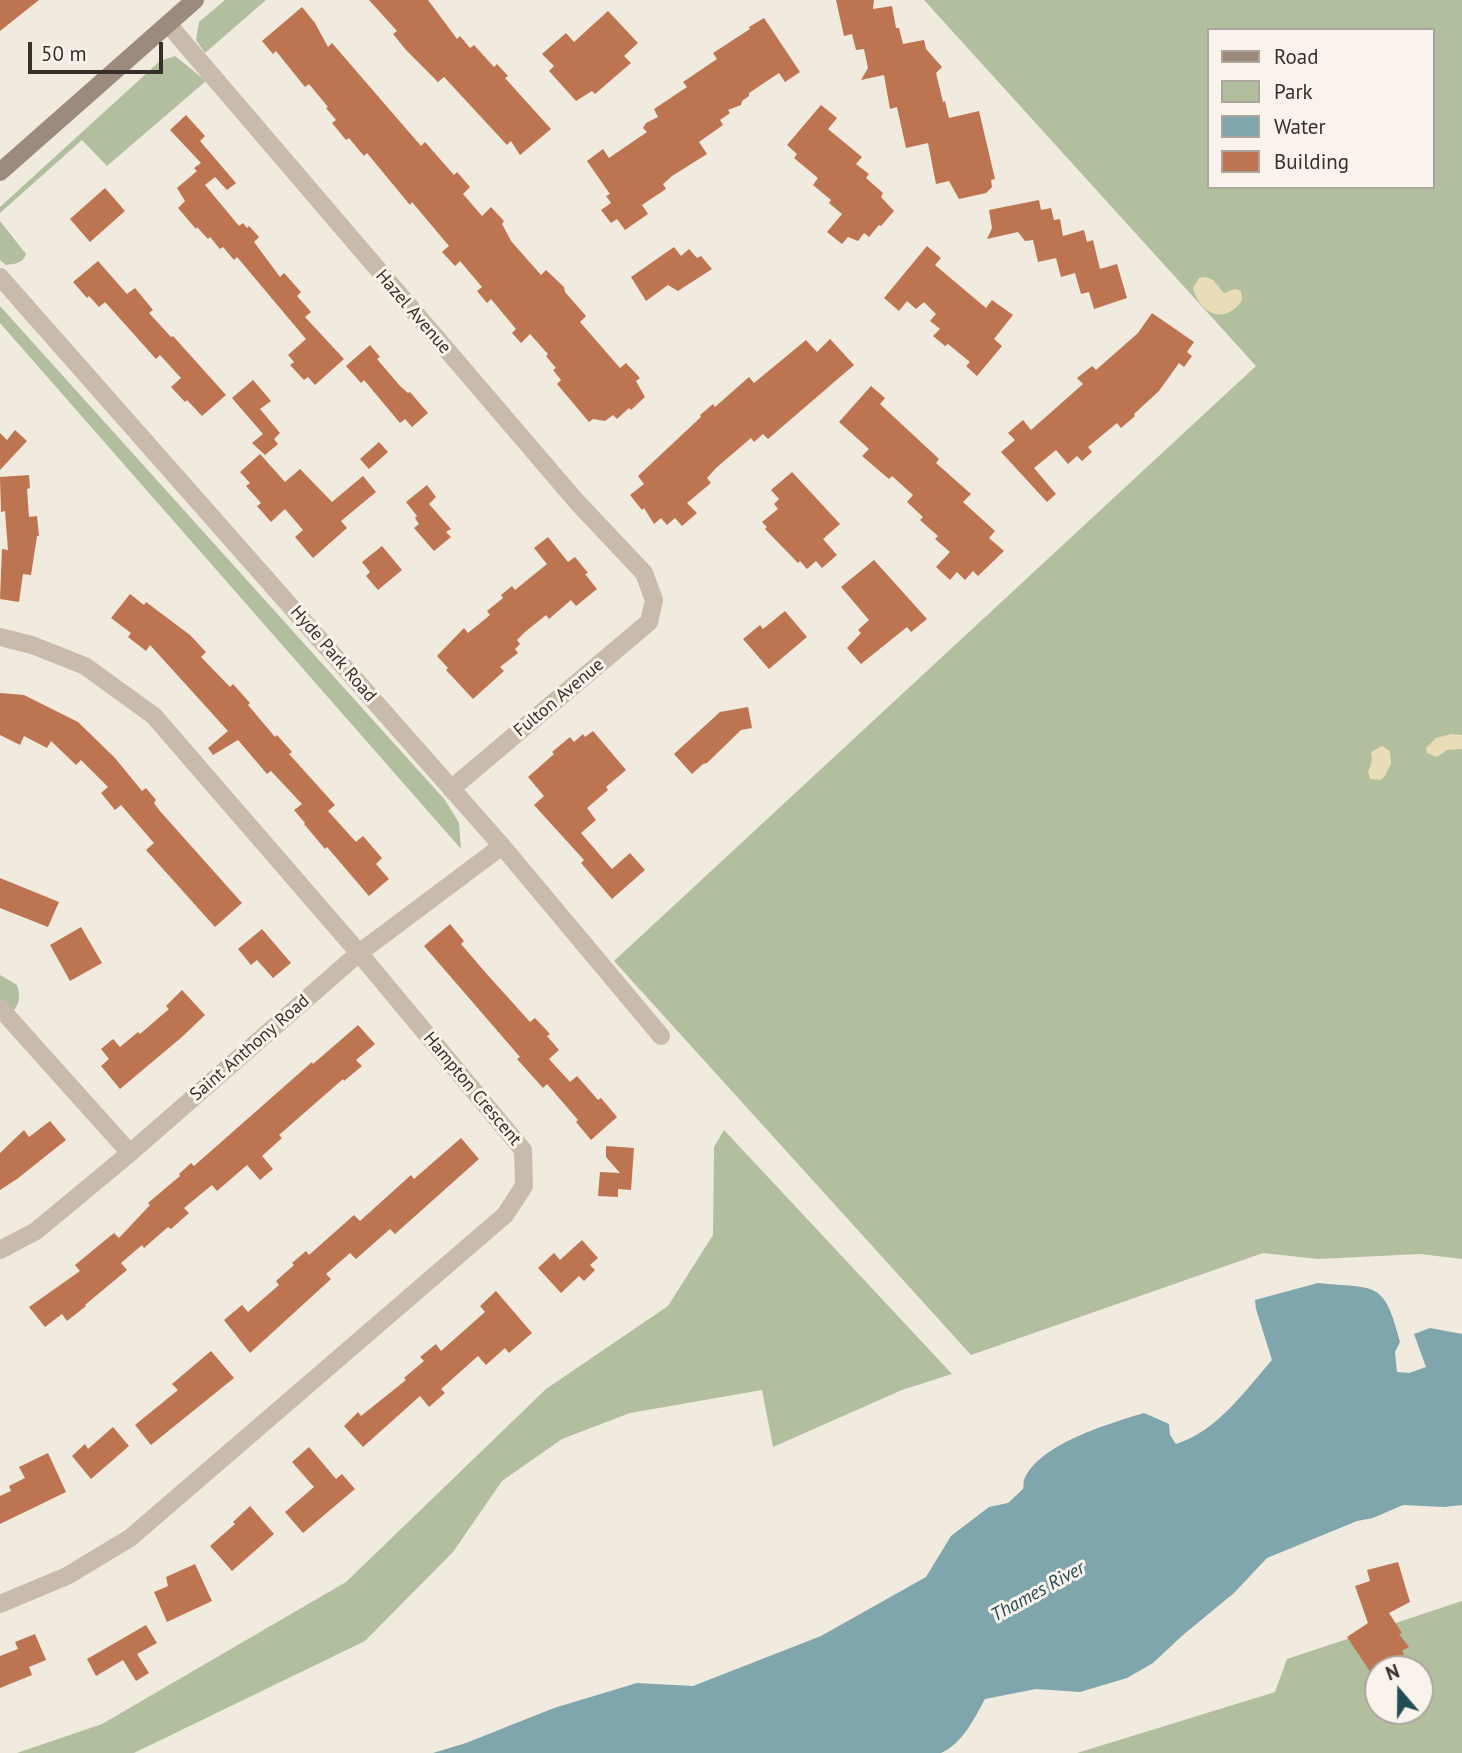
<!DOCTYPE html>
<html>
<head>
<meta charset="utf-8">
<style>
	body { margin:0 }
	#map { position:relative; width:1462px; height:1753px; overflow:hidden; background:#f1eade; font-family:"PT Sans",sans-serif }
	canvas { display:block }
	.legend { position:absolute; left:1207px; top:28px; width:228px; height:161px; box-sizing:border-box; background:#f9f3eb; border:2px solid #aba59e; margin:0; padding:9px 12px; list-style:none; font-size:21px; color:#372f2a }
	.legend li { display:flex; align-items:center; gap:14px; height:35px }
	.legend b { width:35px; border:2px solid #aba59e }
	.north { position:absolute; left:1364px; top:1655px; width:70px; height:70px; box-sizing:border-box; background:#f9f3eb; border:2px solid #aba59e; border-radius:50%; rotate:340deg; font-size:19px; font-weight:700; line-height:28px; text-align:center; color:#372f2a }
	.north::after { content:''; display:block; margin:auto; width:24px; height:32px; background:#224d55; clip-path:polygon(50% 0,100% 100%,50% 72%,0 100%) }
	.scale { position:absolute; left:28px; top:42px; width:135px; height:32px; box-sizing:border-box; border:4px solid #372f2a; border-top:0; padding-left:9px; font-size:21px; line-height:24px; white-space:nowrap; color:#372f2a; -webkit-text-stroke:5px #f9f3eb; paint-order:stroke }
</style>
</head>
<body>
<div id="map">
<canvas width="1462" height="1753"></canvas>
<ul class="legend">
<li><b style="height:9px;background:#9c8b7d"></b>Road</li>
<li><b style="height:19px;background:#b2bf9f"></b>Park</li>
<li><b style="height:19px;background:#7fa6ac"></b>Water</li>
<li><b style="height:19px;background:#bd7450"></b>Building</li>
</ul>
<div class="north">N</div>
<div class="scale">50 m</div>
</div>
<script>
const c = document.querySelector('canvas').getContext('2d');
c.lineJoin = 'round';
function fill(path, color) { c.fillStyle = color; c.fill(path, 'evenodd'); }
function stroke(path, color, width, dash) { c.strokeStyle = color; c.lineWidth = width; c.lineCap = dash ? 'butt' : 'round'; c.setLineDash(dash || []); c.stroke(path); }
function drawText(font, color, halo, rows, align = 'center') {
  c.font = font + ' "PT Sans",sans-serif'; c.lineWidth = 6; c.setLineDash([]); c.textBaseline = 'middle'; c.strokeStyle = halo; c.fillStyle = color; for (const [text, x, y, turn = 0] of rows) {
    c.save(); c.translate(x, y); c.rotate((+turn || 0) * Math.PI / 180); c.textAlign = isNaN(turn) ? turn : align; if (halo) c.strokeText(text, 0, 0); c.fillText(text, 0, 0); c.restore();
  }
}
fill(new Path2D(`
	M 225,0 L 266,0 L 205,53 L 196,40 L 199,22 Z
	M 924,0 L 1462,0 L 1462,1259 L 1420,1254 L 1318,1259 L 1263,1253 L 971,1355 L 614,961 L 1256,366 ZM 1208,30 L 1432,30 L 1432,187 L 1208,187 Z
	M 175,56 L 206,81 L 107,166 L 82,140 L 0,213 L 0,207 L 160,61 Z
	M 0,221 L 26,254 C 23,263 15,264 6,265 L 0,260 Z
	M 0,306 L 445,800 L 459,823 L 461,849 L 0,323 Z
	M 0,975 L 17,985 C 22,1000 18,1007 7,1018 L 0,1018 Z
	M 724,1130 L 952,1374 L 902,1390 L 773,1447 L 762,1390 L 630,1413 L 562,1439 L 502,1481 L 453,1552 L 365,1641 L 134,1753 L 17,1753 L 102,1724 L 346,1582 L 546,1389 L 668,1306 L 713,1235 L 714,1147 Z
	M 1462,1601 L 1462,1753 L 1077,1753 L 1275,1692 L 1287,1659 ZM 1378,1669 L 1420,1669 L 1420,1711 L 1378,1711 Z`), '#b2bf9f');
fill(new Path2D(`
	M 1206,277 L 1213,280 L 1224,293 L 1235,289 L 1241,291 L 1242,300 C 1225,326 1200,314 1193,288 L 1199,278 Z
	M 1451,734 L 1462,735 L 1462,749 L 1447,750 L 1437,757 L 1427,753 L 1426,748 L 1436,738 Z
	M 1382,746 L 1390,751 L 1391,764 L 1384,777 L 1380,780 L 1370,779 L 1368,772 L 1372,761 L 1371,752 Z`), '#e9ddb8');
fill(new Path2D(`
	M 1318,1283 C 1376,1289 1384,1279 1400,1342 L 1395,1352 L 1397,1372 L 1409,1373 L 1426,1367 L 1414,1334 L 1430,1328 L 1462,1334 L 1462,1505 L 1444,1507 L 1403,1505 L 1373,1518 L 1357,1521 L 1267,1558 L 1234,1593 L 1183,1635 L 1153,1663 L 1127,1678 L 1080,1692 L 1036,1689 L 985,1699 C 974,1719 963,1743 941,1753 L 433,1753 L 466,1743 L 554,1708 L 637,1683 L 693,1686 L 821,1636 L 926,1577 L 951,1536 L 989,1507 L 1008,1503 L 1023,1489 C 1024,1486 1023,1483 1024,1480 C 1038,1444 1111,1423 1144,1413 L 1169,1424 L 1170,1435 L 1176,1444 C 1217,1431 1244,1392 1272,1360 L 1256,1309 L 1255,1300 Z`), '#7fa6ac');
fill(new Path2D(`
	M 0,0 L 39,0 L 0,31 Z
	M 369,0 L 428,0 L 457,39 L 460,36 L 470,48 L 474,45 L 494,67 L 497,64 L 508,76 L 505,78 L 551,129 L 520,155 L 511,141 L 507,145 L 444,77 L 438,82 L 406,50 L 393,34 L 397,31 Z
	M 836,0 L 874,0 L 873,9 L 892,6 L 896,28 L 899,28 L 903,44 L 924,40 L 926,49 L 942,67 L 936,73 L 943,102 L 945,101 L 949,118 L 979,111 L 995,179 L 991,180 L 992,187 L 986,193 L 959,199 L 949,181 L 936,184 L 928,143 L 906,148 L 897,107 L 890,109 L 884,75 L 861,80 L 868,68 L 864,49 L 856,50 L 852,34 L 844,36 Z
	M 302,7 L 315,23 L 328,47 L 332,43 L 421,146 L 425,142 L 454,175 L 457,172 L 470,187 L 463,194 L 482,216 L 491,207 L 504,221 L 502,224 L 511,241 L 541,275 L 546,270 L 564,287 L 565,292 L 586,316 L 580,322 L 620,368 L 626,363 L 640,378 L 636,381 L 645,397 L 631,410 L 629,408 L 617,419 L 613,415 L 605,421 L 593,419 L 589,422 L 557,384 L 561,380 L 553,370 L 556,368 L 546,356 L 548,354 L 530,334 L 521,343 L 512,333 L 516,329 L 491,299 L 487,303 L 477,291 L 482,287 L 460,261 L 455,266 L 442,252 L 449,246 L 412,202 L 410,205 L 367,153 L 364,156 L 349,138 L 346,140 L 332,123 L 336,120 L 326,108 L 328,107 L 309,84 L 305,87 L 276,51 L 273,54 L 262,41 Z
	M 608,11 L 638,43 L 624,56 L 631,63 L 595,94 L 592,91 L 576,101 L 549,71 L 554,66 L 542,54 L 566,33 L 574,42 Z
	M 764,18 L 800,72 L 785,82 L 779,73 L 749,93 L 749,96 L 742,101 L 741,105 L 728,110 L 730,113 L 720,120 L 723,125 L 699,142 L 707,154 L 672,176 L 663,184 L 666,189 L 642,205 L 648,214 L 625,230 L 617,219 L 611,223 L 601,210 L 611,203 L 606,196 L 610,194 L 587,161 L 603,149 L 609,158 L 647,132 L 643,128 L 646,123 L 658,117 L 654,109 L 687,87 L 683,82 L 717,59 L 713,53 L 750,29 L 749,27 Z
	M 821,105 L 837,118 L 828,129 L 862,157 L 856,164 L 869,174 L 866,178 L 883,193 L 881,197 L 894,211 L 881,226 L 879,225 L 869,237 L 864,233 L 858,241 L 848,237 L 842,244 L 827,232 L 842,214 L 829,203 L 831,200 L 813,185 L 818,178 L 794,158 L 797,154 L 787,145 Z
	M 186,115 L 205,136 L 200,141 L 236,183 L 227,190 L 215,177 L 205,185 L 239,226 L 243,223 L 247,228 L 249,226 L 259,237 L 254,242 L 280,277 L 284,273 L 301,292 L 297,296 L 311,312 L 305,317 L 344,359 L 315,385 L 308,377 L 304,380 L 290,365 L 294,362 L 288,355 L 306,339 L 237,257 L 234,260 L 223,247 L 220,249 L 210,237 L 208,239 L 197,227 L 196,229 L 178,208 L 185,201 L 177,188 L 197,171 L 194,168 L 201,163 L 170,130 Z
	M 105,188 L 125,211 L 90,242 L 70,219 Z
	M 1039,200 L 1041,210 L 1051,208 L 1054,220 L 1060,219 L 1063,236 L 1084,230 L 1087,242 L 1093,240 L 1100,269 L 1117,264 L 1127,298 L 1094,309 L 1089,292 L 1081,294 L 1075,273 L 1061,277 L 1056,258 L 1038,262 L 1033,240 L 1025,241 L 1018,232 L 987,239 L 992,228 L 989,210 Z
	M 927,246 L 941,258 L 935,265 L 986,308 L 992,300 L 1013,315 L 994,339 L 1002,346 L 977,376 L 966,366 L 970,362 L 948,344 L 945,346 L 933,336 L 940,329 L 930,321 L 936,314 L 924,302 L 916,309 L 907,301 L 899,311 L 884,298 Z
	M 674,247 L 681,256 L 689,249 L 697,258 L 701,256 L 712,269 L 678,291 L 668,285 L 646,301 L 631,277 Z
	M 98,261 L 127,294 L 135,288 L 153,310 L 149,313 L 171,337 L 173,336 L 226,395 L 202,416 L 187,400 L 185,402 L 171,387 L 181,378 L 160,355 L 156,359 L 105,302 L 99,307 L 89,296 L 87,298 L 73,282 Z
	M 1152,313 L 1194,342 L 1187,352 L 1192,356 L 1184,367 L 1179,363 L 1159,391 L 1134,414 L 1135,416 L 1121,428 L 1117,423 L 1088,447 L 1092,452 L 1082,461 L 1077,456 L 1068,464 L 1056,450 L 1034,468 L 1056,494 L 1047,502 L 1001,452 L 1015,440 L 1008,433 L 1023,420 L 1031,430 L 1083,384 L 1077,378 L 1092,366 L 1096,370 L 1138,333 Z
	M 830,339 L 854,365 L 768,439 L 763,434 L 754,442 L 751,438 L 716,468 L 707,478 L 711,483 L 687,503 L 697,513 L 682,526 L 675,518 L 667,525 L 661,518 L 654,524 L 644,508 L 642,510 L 630,495 L 644,484 L 638,476 L 701,417 L 700,415 L 713,404 L 715,407 L 749,377 L 754,383 L 806,340 L 817,352 Z
	M 370,345 L 380,357 L 377,359 L 400,386 L 408,393 L 410,392 L 428,413 L 412,427 L 405,419 L 400,423 L 364,380 L 361,383 L 346,366 Z
	M 253,380 L 271,401 L 260,409 L 280,433 L 274,439 L 278,444 L 265,455 L 252,443 L 263,434 L 232,398 Z
	M 871,386 L 885,398 L 880,404 L 939,459 L 936,463 L 971,494 L 963,502 L 995,531 L 989,538 L 1004,551 L 978,576 L 973,571 L 965,580 L 957,572 L 950,580 L 936,567 L 950,552 L 935,539 L 938,536 L 920,520 L 923,517 L 907,502 L 913,495 L 892,476 L 889,479 L 862,456 L 869,449 L 839,422 Z
	M 15,430 L 27,441 L 0,470 L 0,433 L 7,440 Z
	M 379,442 L 388,452 L 369,469 L 360,459 Z
	M 260,454 L 285,482 L 300,469 L 332,502 L 363,476 L 376,492 L 341,521 L 347,528 L 313,558 L 295,537 L 303,530 L 285,509 L 271,522 L 257,506 L 261,503 L 246,486 L 250,483 L 240,472 Z
	M 792,472 L 840,524 L 823,539 L 837,555 L 822,568 L 816,561 L 807,569 L 800,561 L 798,563 L 765,529 L 767,527 L 762,522 L 778,509 L 774,504 L 779,499 L 771,490 Z
	M 29,475 L 30,488 L 27,489 L 29,517 L 37,516 L 39,536 L 37,536 L 31,575 L 23,574 L 19,602 L 0,599 L 2,549 L 8,550 L 5,511 L 1,512 L 0,477 Z
	M 427,485 L 436,497 L 429,504 L 451,529 L 446,532 L 451,537 L 434,551 L 414,528 L 419,524 L 415,518 L 417,516 L 406,502 Z
	M 548,537 L 568,562 L 575,557 L 588,573 L 585,574 L 597,589 L 576,606 L 571,600 L 549,619 L 546,615 L 525,632 L 517,640 L 520,644 L 515,649 L 518,653 L 500,667 L 504,671 L 473,699 L 446,670 L 448,668 L 437,656 L 464,628 L 468,633 L 490,615 L 487,611 L 503,598 L 501,595 L 512,586 L 515,590 L 547,564 L 534,548 Z
	M 382,546 L 402,570 L 378,590 L 366,576 L 370,572 L 362,562 Z
	M 874,560 L 927,619 L 911,632 L 907,627 L 861,664 L 847,648 L 861,633 L 858,630 L 869,620 L 841,587 Z
	M 130,594 L 144,605 L 146,602 L 190,635 L 206,652 L 201,657 L 230,687 L 233,684 L 250,703 L 248,705 L 275,737 L 277,735 L 292,752 L 289,754 L 335,805 L 328,811 L 356,842 L 363,836 L 382,858 L 376,864 L 389,879 L 369,896 L 327,847 L 325,849 L 304,824 L 305,823 L 294,810 L 302,804 L 271,771 L 267,774 L 238,740 L 213,755 L 208,748 L 228,731 L 150,645 L 146,651 L 128,637 L 131,633 L 111,618 Z
	M 785,611 L 807,637 L 769,669 L 743,639 L 760,625 L 763,629 Z
	M 0,693 L 24,695 L 78,722 L 115,758 L 142,791 L 146,788 L 156,800 L 154,803 L 159,810 L 242,903 L 215,927 L 146,850 L 154,843 L 121,805 L 115,810 L 101,793 L 108,787 L 81,760 L 76,765 L 51,741 L 47,748 L 24,736 L 20,745 L 0,735 Z
	M 748,707 L 752,728 L 741,730 L 707,763 L 703,764 L 692,774 L 674,754 L 720,712 Z
	M 593,731 L 626,770 L 606,787 L 608,790 L 587,808 L 596,820 L 581,833 L 612,869 L 630,853 L 645,870 L 612,899 L 581,863 L 584,860 L 534,805 L 544,796 L 528,777 L 554,754 L 552,752 L 570,737 L 574,742 L 583,734 L 585,737 Z
	M 0,878 L 59,902 L 48,927 L 0,908 Z
	M 450,924 L 464,941 L 461,944 L 485,972 L 530,1022 L 535,1018 L 550,1034 L 547,1036 L 559,1050 L 549,1059 L 570,1082 L 577,1076 L 598,1100 L 601,1098 L 617,1117 L 591,1140 L 576,1122 L 578,1120 L 547,1084 L 543,1088 L 517,1059 L 520,1057 L 424,946 Z
	M 81,927 L 102,963 L 70,981 L 50,945 Z
	M 262,929 L 291,963 L 273,978 L 257,960 L 251,965 L 238,949 Z
	M 182,990 L 205,1015 L 182,1037 L 120,1089 L 101,1066 L 109,1059 L 101,1049 L 113,1039 L 120,1047 L 138,1032 L 140,1034 L 169,1009 L 166,1006 Z
	M 358,1025 L 375,1044 L 356,1060 L 362,1066 L 344,1081 L 343,1079 L 279,1135 L 282,1138 L 262,1156 L 273,1169 L 260,1180 L 247,1165 L 217,1191 L 212,1185 L 184,1208 L 189,1213 L 171,1229 L 168,1227 L 144,1248 L 142,1245 L 121,1263 L 127,1270 L 85,1305 L 86,1306 L 67,1321 L 62,1314 L 45,1327 L 29,1307 L 80,1271 L 75,1265 L 114,1233 L 119,1238 L 150,1205 L 148,1203 L 180,1176 L 179,1174 L 191,1163 L 194,1166 L 312,1062 L 313,1064 Z
	M 50,1121 L 66,1140 L 17,1179 L 0,1190 L 0,1153 L 24,1130 L 29,1137 Z
	M 461,1138 L 479,1159 L 395,1234 L 390,1229 L 356,1259 L 350,1253 L 326,1274 L 331,1279 L 250,1353 L 224,1320 L 242,1305 L 248,1312 L 279,1285 L 276,1281 L 294,1265 L 292,1263 L 306,1251 L 309,1255 L 354,1215 L 360,1221 L 411,1175 L 414,1179 Z
	M 606,1146 L 634,1148 L 631,1190 L 618,1189 L 618,1197 L 598,1196 L 600,1172 L 620,1173 L 606,1157 Z
	M 582,1240 L 598,1258 L 590,1265 L 595,1270 L 584,1281 L 579,1276 L 561,1293 L 538,1268 L 554,1253 L 560,1260 Z
	M 496,1291 L 532,1333 L 509,1353 L 505,1348 L 486,1365 L 478,1356 L 441,1389 L 445,1393 L 429,1407 L 420,1396 L 363,1447 L 344,1426 L 358,1412 L 361,1416 L 406,1380 L 404,1378 L 424,1361 L 420,1357 L 436,1344 L 441,1351 L 485,1312 L 480,1306 Z
	M 211,1351 L 234,1378 L 151,1445 L 135,1425 L 178,1390 L 172,1384 Z
	M 113,1427 L 129,1446 L 91,1479 L 72,1456 L 85,1444 L 88,1449 Z
	M 309,1447 L 336,1479 L 342,1474 L 355,1489 L 303,1533 L 285,1512 L 314,1487 L 292,1462 Z
	M 48,1453 L 66,1492 L 0,1524 L 0,1496 L 11,1491 L 9,1486 L 25,1478 L 19,1467 Z
	M 250,1506 L 274,1534 L 232,1571 L 210,1546 L 235,1524 L 233,1522 Z
	M 1398,1562 L 1410,1602 L 1389,1613 L 1402,1633 L 1399,1634 L 1409,1647 L 1402,1651 L 1404,1654 L 1383,1669 L 1377,1669 L 1371,1673 L 1347,1637 L 1368,1623 L 1355,1586 L 1370,1581 L 1367,1570 Z
	M 195,1564 L 212,1601 L 167,1622 L 154,1592 L 168,1586 L 166,1577 Z
	M 146,1625 L 157,1643 L 137,1654 L 149,1673 L 136,1681 L 123,1660 L 96,1676 L 87,1659 Z
	M 35,1634 L 46,1660 L 29,1667 L 32,1675 L 0,1688 L 0,1656 L 18,1649 L 15,1642 Z`), '#bd7450');
stroke(new Path2D(`
	M 168,24 L 577,502 L 644,573 L 654,600 L 649,622 L 451,789
	M 0,277 L 502,846 L 661,1036
	M 0,637 L 32,645 L 85,666 L 154,716 L 359,953 L 523,1150 L 524,1186 L 505,1215 L 130,1538 L 67,1576 L 0,1604
	M 0,1008 L 130,1153
	M 0,1250 L 36,1231 L 130,1153 L 359,953 L 502,846`), '#c8bbab', 18);
stroke(new Path2D(`
	M 0,172 L 195,0`), '#9c8b7d', 18);
drawText('18px', '#372f2a', '#f9f3eb', [
	["Hazel Avenue",413,312,49],
	["Hyde Park Road",333,654,49],
	["Fulton Avenue",559,698,-40],
	["Saint Anthony Road",250,1048,-41],
	["Hampton Crescent",472,1089,50]
]);
drawText('italic 19px', '#224d55', '#f9f3eb', [
	["Thames River",1038,1592,-29]
]);
</script>
</body>
</html>
